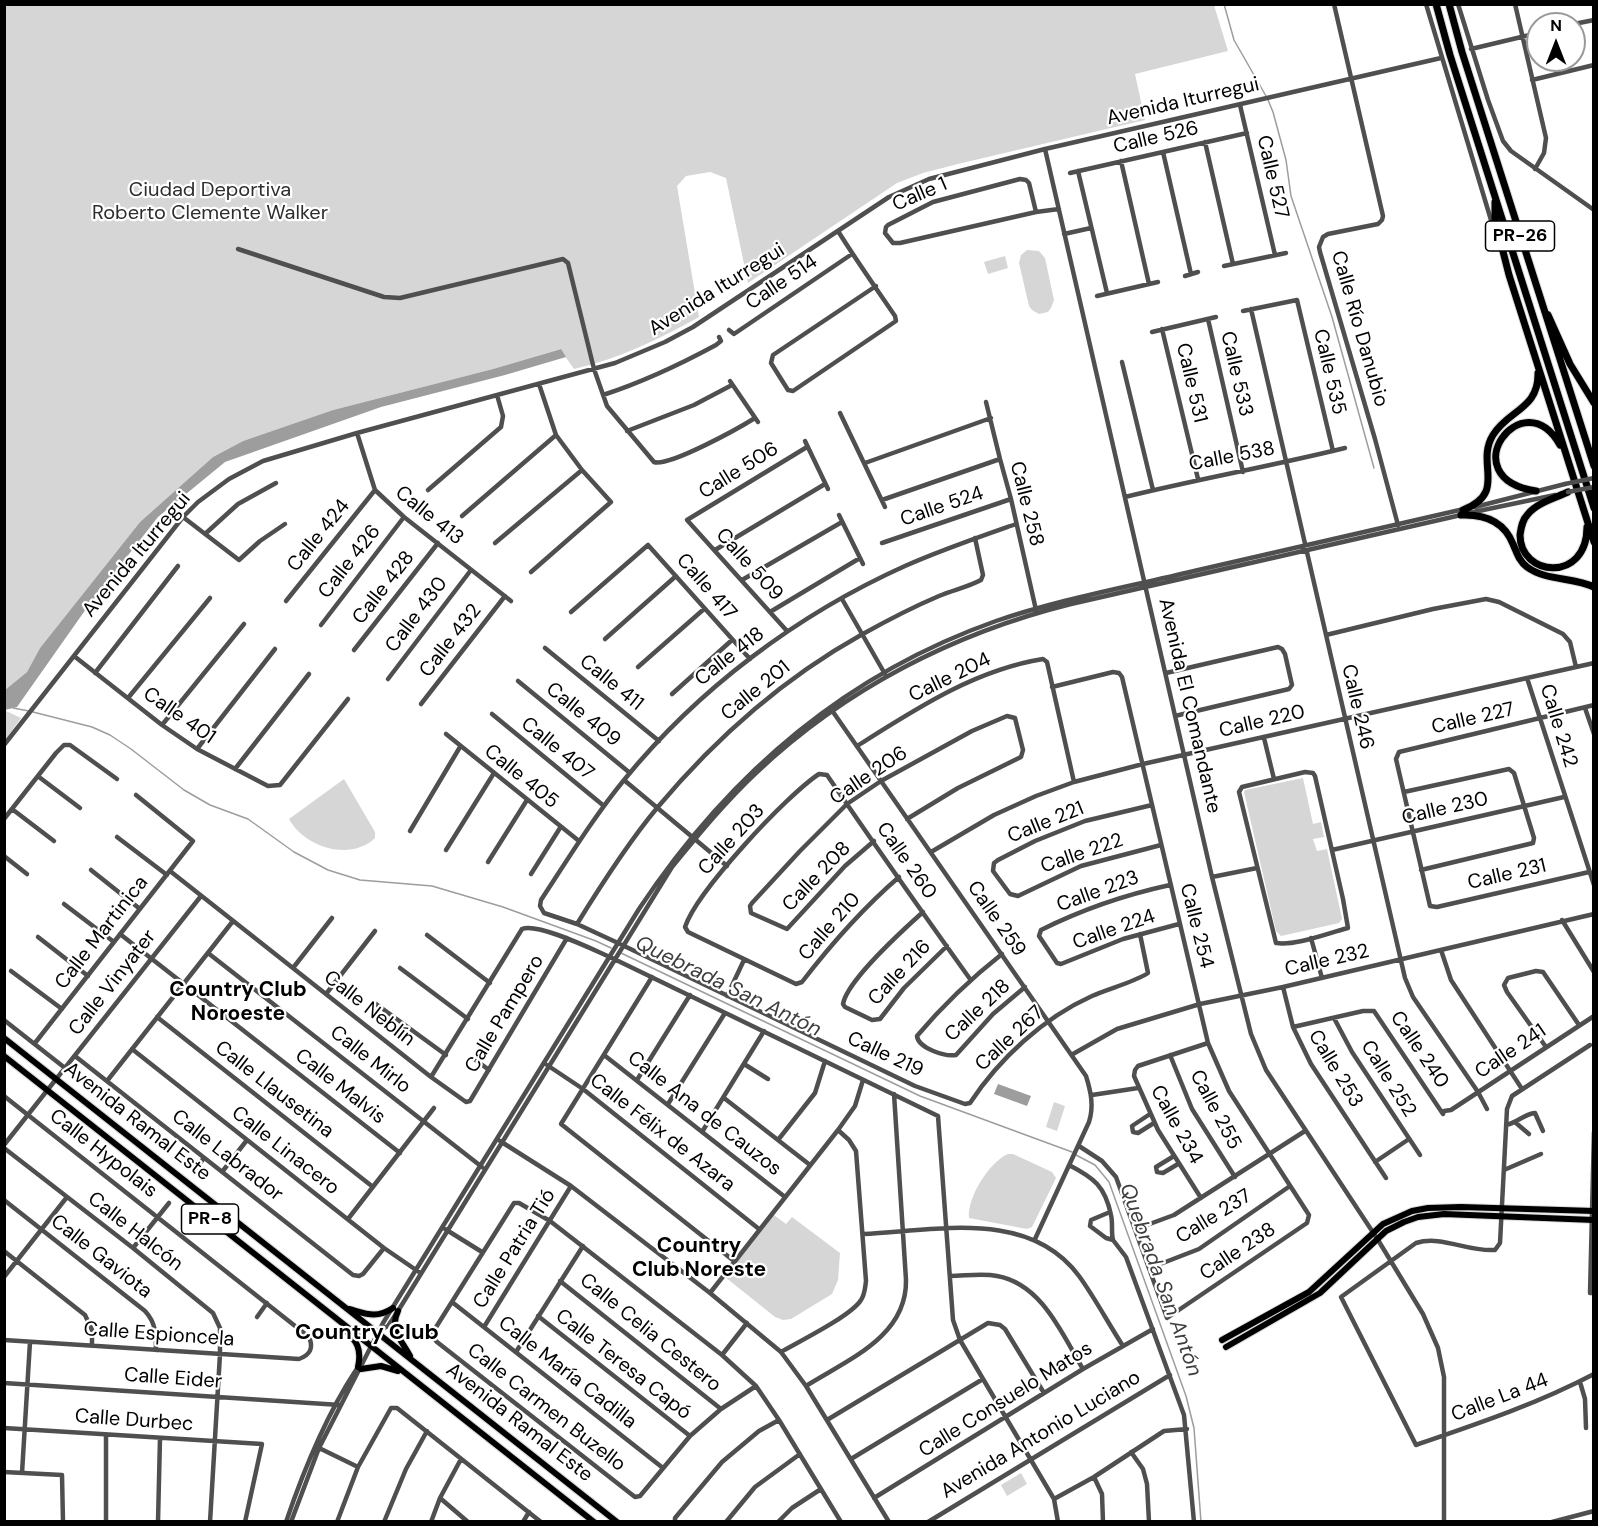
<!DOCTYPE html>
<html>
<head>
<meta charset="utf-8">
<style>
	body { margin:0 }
	#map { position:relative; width:1598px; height:1526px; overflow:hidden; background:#fff; font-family:"DM Sans",sans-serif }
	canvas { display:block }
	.frame { position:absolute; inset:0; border:6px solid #000; pointer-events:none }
	.north { position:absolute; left:1526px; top:12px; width:60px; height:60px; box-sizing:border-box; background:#fff; border:2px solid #999; border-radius:50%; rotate:0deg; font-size:16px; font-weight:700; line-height:24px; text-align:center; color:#000 }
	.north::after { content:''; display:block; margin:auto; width:21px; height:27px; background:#000; clip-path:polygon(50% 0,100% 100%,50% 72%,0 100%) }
</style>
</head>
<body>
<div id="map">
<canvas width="1598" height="1526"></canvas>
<div class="frame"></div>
<div class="north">N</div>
</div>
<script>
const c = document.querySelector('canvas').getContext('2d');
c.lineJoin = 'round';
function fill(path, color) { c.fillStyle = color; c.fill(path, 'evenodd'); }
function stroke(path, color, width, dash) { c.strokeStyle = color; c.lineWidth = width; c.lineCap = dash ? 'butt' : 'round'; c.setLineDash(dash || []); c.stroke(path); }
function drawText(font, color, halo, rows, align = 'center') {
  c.font = font + ' "DM Sans",sans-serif'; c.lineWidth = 4.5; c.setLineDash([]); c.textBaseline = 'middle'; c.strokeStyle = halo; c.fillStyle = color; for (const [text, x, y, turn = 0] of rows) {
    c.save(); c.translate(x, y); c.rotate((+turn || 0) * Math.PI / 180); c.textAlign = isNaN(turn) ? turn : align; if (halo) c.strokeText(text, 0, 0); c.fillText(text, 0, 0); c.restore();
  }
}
fill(new Path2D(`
	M 5,5 L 1214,5 L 1228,51 L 1135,74 L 1145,120 L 962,163 L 923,173 L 897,183 L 748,283 L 726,178 L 710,172 L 686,176 L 677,186 L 699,317 C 659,339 619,359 574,369 L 560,349 L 493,369 L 333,410 L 243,441 L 213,457 L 140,522 L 40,648 L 27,672 L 5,690 Z
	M 1027,250 L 1039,251 L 1045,258 L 1054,300 L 1051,308 L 1048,312 L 1039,314 L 1032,310 L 1029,306 L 1019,263 L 1021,255 Z
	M 1005,256 L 1008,268 L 988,274 L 984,262 Z
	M 4,710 L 21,718 L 5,740 Z
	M 1303,778 L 1313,824 L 1321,822 L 1324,837 L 1313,839 L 1317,851 L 1327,849 L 1342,919 L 1339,923 L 1281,936 L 1276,931 L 1244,792 L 1245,790 Z
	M 344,779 L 375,832 L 375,838 C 350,862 304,847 289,819 Z
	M 1054,1102 L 1065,1106 L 1057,1131 L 1046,1127 Z
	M 1008,1154 L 1013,1154 L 1052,1172 L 1056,1178 L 1032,1227 L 1027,1229 L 969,1218 C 967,1198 989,1162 1008,1154 Z
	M 774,1215 L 786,1224 L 792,1217 L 840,1253 L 838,1280 L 832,1294 L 791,1319 L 783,1320 L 775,1317 L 725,1277 Z
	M 1021,1473 L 1027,1484 L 1007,1496 L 1001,1485 Z`), '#d6d6d6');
fill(new Path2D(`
	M 561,349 L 566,357 L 505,375 L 381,407 L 225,462 L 158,517 L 86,609 L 17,707 L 5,710 L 5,690 L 27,672 L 40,648 L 140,522 L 213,457 L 243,441 L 333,410 L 493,369 Z
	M 998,1084 L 1031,1096 L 1027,1106 L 994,1094 Z`), '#9d9d9d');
stroke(new Path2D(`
	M 1224,4 L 1234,40 L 1266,96
	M 1268,100 L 1273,112 L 1286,160 L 1291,196 L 1332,317 L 1374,468
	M 13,708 L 29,711
	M 33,712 L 92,727 L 110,735 L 131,749 L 184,790 L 210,805 L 248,819 L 294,852 L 328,870 L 360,880 L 432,886 L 503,907 L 596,941 L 611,948
	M 621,953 L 920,1096 L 1072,1152
	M 1076,1155 L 1095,1165 L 1109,1182 L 1186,1396 L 1194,1428 L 1201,1522`), '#9d9d9d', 1.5);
const major = new Path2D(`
	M 4,1038 L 617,1522
	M 4,1056 L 594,1522
	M 349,1309 C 367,1314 376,1319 393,1308
	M 398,1311 C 389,1330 401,1339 410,1356
	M 344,1329 C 357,1341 362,1349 358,1367
	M 1222,1340 L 1309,1292 L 1383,1224 L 1412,1211 L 1428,1208 L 1461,1207 L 1594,1211
	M 1226,1347 L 1320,1293 L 1386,1231 L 1404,1222 L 1418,1217 L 1444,1214 L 1594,1220
	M 361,1369 L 381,1366 L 398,1371`);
const highway = new Path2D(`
	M 1436,4 L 1450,55 L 1594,508
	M 1449,4 L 1462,52 L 1594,466
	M 1495,202 L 1495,220 L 1509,275 L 1594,542
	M 1548,315 L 1570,364 L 1594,403
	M 1536,491 C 1450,478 1523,379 1560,445
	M 1568,492 C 1555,498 1537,503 1528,514 C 1522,520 1521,528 1520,535 C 1520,577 1587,583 1587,527
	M 1463,510 C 1508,492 1475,464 1493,435 C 1508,410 1539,409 1538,373
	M 1461,515 C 1484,514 1504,521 1513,544 C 1517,553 1519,561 1527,567 C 1546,581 1573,577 1594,587`);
stroke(major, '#dbdbdb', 8);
stroke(highway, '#dbdbdb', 9);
stroke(new Path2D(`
	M 1334,4 L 1383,216 L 1382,220 L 1378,224 L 1328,234 L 1323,237 L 1319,247 L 1320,252 L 1375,439 L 1398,525
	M 1426,4 L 1497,240
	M 1458,4 L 1488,100 L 1503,141 L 1511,151 L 1594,210
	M 1515,4 L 1546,138 L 1544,153 L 1535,169
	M 1574,24 L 1594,20
	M 1471,49 L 1538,33
	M 1532,80 L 1594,65
	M 1240,105 L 1275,255
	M 1205,142 L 1233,264
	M 1045,149 L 1212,877 L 1251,1034 L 1266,1070 L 1378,1240 L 1423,1314 L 1438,1348 L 1444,1377 L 1444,1522
	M 1163,152 L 1191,274
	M 1121,161 L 1149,284
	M 1078,171 L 1107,293
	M 1070,173 L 1247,133
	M 1020,179 L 1026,180 L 1029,183 L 1036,212 L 900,243 L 893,243 L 885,233 L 886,227 L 888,225 L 933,202 Z
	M 1036,212 L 1059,209
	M 838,231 C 856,260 876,288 895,316 L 896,321 L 793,391 L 788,390 L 771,363 L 773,355 L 876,286
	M 1064,234 L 1091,228
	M 238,249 L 384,297 L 400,298 L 563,259 L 568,263 L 594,369 L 607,406 L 654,462 C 669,467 739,428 755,418
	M 1224,266 L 1286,253
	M 1185,276 L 1198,272
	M 1097,296 L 1158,282
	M 1251,309 L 1405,978 L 1413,997 L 1478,1092 L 1487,1109
	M 1243,311 L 1297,300 L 1333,451
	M 1208,319 L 1243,472
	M 1162,329 L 1198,479
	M 729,330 L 734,334 L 852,254
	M 1152,332 L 1216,317
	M 1122,362 L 1153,490
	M 730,381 L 758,422
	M 603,395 C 643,382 679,365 716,345 L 721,341 L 719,337
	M 986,402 L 1000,459 L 1011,499 L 1036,610
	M 840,413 L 885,507
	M 627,431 L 694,405 L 732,385
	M 357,433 L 375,490 L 404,517 L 511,601
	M 805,441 L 828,489
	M 865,463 L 991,418
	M 428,490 L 501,427 L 503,416 L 497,395
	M 1125,497 C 1198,479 1272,466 1345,448
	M 882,500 L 1000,459
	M 1475,507 L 1565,484
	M 1469,513 L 1555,495
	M 839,515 L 863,564
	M 462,516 L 556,435
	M 183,517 L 239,560 L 260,541 L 285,524
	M 1016,524 C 979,537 941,550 905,566 C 798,614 698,689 624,780 C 593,818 568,859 541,900 L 540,906 L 544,913 L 577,924 L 618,943 L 915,1086 L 965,1104 L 970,1103 C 999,1059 1043,1018 1092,996 C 1107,989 1135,982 1148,973 L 1140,934
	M 205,534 L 238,504 L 276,483
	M 495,543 L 582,470
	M 882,543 L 1011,499
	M 715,550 L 825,484
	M 531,572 L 611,502 L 582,470 L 556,435 L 539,384
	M 742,580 L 842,522
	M 842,599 L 885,674
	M 286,601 L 375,490
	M 571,612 L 648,545 L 750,659
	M 770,612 L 860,558
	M 321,625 L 404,517
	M 787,631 L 687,520 L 807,447
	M 1326,635 L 1433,609 L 1486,599 L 1499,602 L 1563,634 L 1570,642 L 1576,667
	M 605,639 L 676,576
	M 545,648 L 659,741
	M 354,650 L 438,543
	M 74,656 L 162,725 L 197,749 L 268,786 L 280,785 L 348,699
	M 638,667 L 704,609
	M 95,673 L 178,566
	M 1166,673 L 1278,647 L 1282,649 L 1285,654 L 1292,685 L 1289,689 L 1175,716
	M 1527,678 L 1594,885
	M 388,679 L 471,570
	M 518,681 L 630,773
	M 1052,687 L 1113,672 L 1119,673 L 1122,677 L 1208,1043 L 1229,1091 L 1309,1215 L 1307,1223 L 1167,1318 L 1116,1177 L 1102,1161 L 1079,1146
	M 672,694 L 732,640
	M 128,698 L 210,598
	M 421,704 L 505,596
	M 1585,708 L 1594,734
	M 831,709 L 1086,1076 C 1091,1092 1094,1106 1089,1122 L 1035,1239
	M 492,714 L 604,806
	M 162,725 L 244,624
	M 446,734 L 579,841
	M 1264,738 L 1274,779
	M 4,745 L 183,517 L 198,502 L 229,479 L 263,461 L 357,433 L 615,363 L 665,342 L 693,327 L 889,197 L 929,179 L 1045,149 L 1441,58
	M 857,746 C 914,710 974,670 1043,659 L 1047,662 L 1074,782
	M 197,749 L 275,649
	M 235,769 L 309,674
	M 1305,772 L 1313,773 L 1315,776 L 1343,899 L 1348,928 C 1328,933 1296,946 1276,943 L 1239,792 L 1242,787 Z
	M 39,777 L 80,808
	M 624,780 L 727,866
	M 1404,792 L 1509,769 L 1514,773 L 1534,838 L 1533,843 L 1529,844 L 1421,870
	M 1152,805 L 1085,821 L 1035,841 L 998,860 L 994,863 L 993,871 L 1010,894 L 1018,896 L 1081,866 L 1161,845
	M 12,809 L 54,841
	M 4,819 L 56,753 L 64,745 L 70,745 L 117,779
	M 410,831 L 460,747
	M 117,837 L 167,875
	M 874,841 L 845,866 L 787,929 L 751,913 L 750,906 L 752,903 L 800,851 L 847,804 L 881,781 L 972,731 L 1007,716 L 1015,718 L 1023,750 L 1021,757 L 958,788 L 907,819
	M 446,850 L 494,773
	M 1332,850 L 1564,797
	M 931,852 L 994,815 L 1036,796 L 1074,782 L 1143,764 L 1594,663
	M 4,856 L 27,874
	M 488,862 L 527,800
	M 91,870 L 140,909
	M 170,871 L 431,1077 L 466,1102 L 470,1101 L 567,938
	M 1589,872 L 1437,907 L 1430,906 L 1396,759 L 1399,752 L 1594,705
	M 531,874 L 560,828
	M 899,877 C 862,909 832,943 802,982 L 796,984 L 688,932 L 685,927 C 697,891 787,795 819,774 L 827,775 C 874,844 922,912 970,979
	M 1212,877 L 1257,868
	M 1170,885 C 1124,895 1083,909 1041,930 L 1039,936 L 1057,963 L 1061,964 L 1123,939 L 1179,924
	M 64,904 L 114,942
	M 923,912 C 904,929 847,981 843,1004 L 845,1007 L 872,1020 L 880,1019 L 904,988 L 947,946
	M 1562,920 L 1594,972
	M 577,924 C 601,885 627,844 657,808 C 714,740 784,678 861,635 C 886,621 913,607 939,596 C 953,590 968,587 981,580 L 983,575 L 975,538
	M 120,934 L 400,1153
	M 427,935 L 490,983
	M 38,937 L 88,976
	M 1311,938 L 1322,978
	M 1441,950 L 1451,980 L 1522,1089
	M 208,953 L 482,1167
	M 1002,954 C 969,980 944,1004 917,1036 C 918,1048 945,1057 956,1055 L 993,1014 L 1025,987
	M 293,968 L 332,918
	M 400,968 L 468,1019
	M 11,971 L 62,1009
	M 652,977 L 561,1124 L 734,1261
	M 1283,987 L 1293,1027 L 1311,1064 L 1386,1178
	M 326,994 L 375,931
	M 727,996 L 744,960
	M 376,1004 L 446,1055
	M 157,1017 L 373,1187
	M 1334,1018 L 1352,1052 L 1420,1155
	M 4,1020 L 65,1068
	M 1293,1027 L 1363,1011 L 1374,1011 L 1443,1114 L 1444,1111 L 1451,1110 L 1594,1016
	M 35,1043 L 193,841 L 136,795
	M 1590,1045 L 1512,1096 L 1507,1109 L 1500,1243 L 1495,1250 C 1467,1252 1442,1235 1416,1243 L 1341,1297 L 1416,1445 C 1477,1424 1537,1404 1594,1374
	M 1546,1047 L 1507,992 L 1504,985 L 1508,978 L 1536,971 L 1543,972 L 1579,1025
	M 132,1049 L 384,1248 L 419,1272
	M 1073,1054 L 1117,1029 L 1200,1004 L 1283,987 L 1594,914
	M 604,1055 L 785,1197
	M 1170,1055 L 1192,1109 L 1235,1177
	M 75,1056 L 353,1275 L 359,1276 L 363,1274 L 384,1248
	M 473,1058 L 489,1070
	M 744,1064 L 768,1079
	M 547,1065 L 583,1089 L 759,1229
	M 431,1077 L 522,929 C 537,922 594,950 610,957 L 938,1116 L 953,1320 L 960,1340 L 1054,1499 L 1058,1522
	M 637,1080 L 690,995
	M 107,1081 L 233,921
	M 1092,1095 L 1138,1088
	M 4,1096 L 309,1337 C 314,1348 310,1355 299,1359 L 4,1340
	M 724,1098 L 810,1165
	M 668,1104 L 725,1013
	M 1150,1114 L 1132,1126 L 1133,1132 L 1138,1133 L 1154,1123
	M 1516,1123 L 1529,1134
	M 1506,1125 C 1517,1123 1524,1114 1535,1113 L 1543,1131
	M 702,1132 L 764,1031
	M 1594,1132 L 1590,1293 L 1594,1293
	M 778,1140 L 815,1093 L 825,1061
	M 500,1141 L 571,1186 L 710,1293 L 781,1352 L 806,1386 L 889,1522
	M 4,1145 L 201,896
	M 4,1148 L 133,1248 L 213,1313 L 220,1328 L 220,1354 L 210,1522
	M 1174,1156 L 1156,1167 L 1157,1172 L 1163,1173 L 1178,1164
	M 1375,1162 L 1409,1139
	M 1069,1165 C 1094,1178 1105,1186 1111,1215 C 1113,1223 1111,1232 1113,1240
	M 1504,1170 L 1541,1154
	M 193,1172 L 204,1158
	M 222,1172 L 247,1140
	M 1201,1198 L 1158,1130 L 1134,1076 L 1135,1070 L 1138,1066 L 1208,1043
	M 4,1200 L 145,1311 C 156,1323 156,1334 156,1350
	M 1110,1212 L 1091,1220 L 1090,1226 L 1106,1238 L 1113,1240 L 1126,1257 L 1184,1415 L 1194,1522
	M 348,1219 L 434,1108
	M 445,1229 L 482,1252
	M 1136,1229 L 1174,1215 L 1305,1131
	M 863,1234 C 935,1231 1029,1208 1079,1276 C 1095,1298 1108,1323 1123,1346
	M 133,1248 L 169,1203
	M 4,1251 L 85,1315 L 92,1330 L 92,1346
	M 1150,1268 L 1199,1249 L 1290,1186
	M 950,1276 C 965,1276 982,1273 997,1276 C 1042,1284 1062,1334 1083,1369
	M 4,1277 L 67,1197
	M 560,1281 L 721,1409
	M 710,1293 L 838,1130 L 855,1106 L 863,1080
	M 452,1302 L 663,1468
	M 538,1316 L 690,1436
	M 257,1317 L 267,1303
	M 484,1327 L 571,1186
	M 382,1329 L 388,1326 L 398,1311 L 672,867 C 699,834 726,801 757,772 C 845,689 954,633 1071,604 L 1461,515
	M 516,1352 L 583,1246
	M 781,1352 C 800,1341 851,1316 861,1300 C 865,1294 865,1288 866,1281 L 856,1151 L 849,1140 L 838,1130
	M 722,1355 L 747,1323
	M 1580,1382 L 1585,1399 L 1586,1428
	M 4,1383 L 340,1405
	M 756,1386 L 721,1409 L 690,1436 L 640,1496 L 635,1497 L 437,1342 L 433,1337 L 433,1332 L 514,1203 L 519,1203 L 550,1221 L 722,1355 L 756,1386 L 779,1420 L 841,1522
	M 806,1386 C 847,1360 907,1337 906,1280 L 894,1094
	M 827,1420 L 988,1323 L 1000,1325 L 1005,1329 L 1044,1393
	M 4,1428 L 262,1444 L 245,1522
	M 106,1435 L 106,1522
	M 317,1447 L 358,1467
	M 1131,1452 L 1143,1469 L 1147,1484 L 1149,1522
	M 851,1459 L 983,1379
	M 4,1472 L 62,1475 L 63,1522
	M 22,1473 L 30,1342
	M 1094,1477 L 1102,1494 L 1103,1522
	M 440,1498 L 468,1522
	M 874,1498 L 1083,1369 L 1153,1329
	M 1054,1499 L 1094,1477 L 1164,1431 L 1187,1429
	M 158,1522 L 160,1438
	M 286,1522 C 304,1469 325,1417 356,1370 L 361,1366
	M 291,1522 L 319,1448 L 383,1323 L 639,909 C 728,775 843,675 996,621 C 1060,599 1128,587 1194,571 C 1284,551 1374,529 1464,509
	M 337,1522 L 358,1467 L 391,1408 L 397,1408 L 541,1522
	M 384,1522 L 406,1469 L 427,1431
	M 431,1522 L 440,1498 L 461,1459
	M 523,1522 L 529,1512
	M 675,1522 L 675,1518 L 722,1462 L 759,1431 L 779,1420
	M 726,1522 L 755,1487 L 800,1454
	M 778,1522 L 792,1508 L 821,1489
	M 928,1522 L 1170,1375
	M 1552,1522 L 1594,1511`), '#4f4f4f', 4.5);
stroke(major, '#000', 6);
stroke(highway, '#000', 7);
stroke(new Path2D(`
	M 1565,484 L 1594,478
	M 1568,492 L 1594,487`), '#4f4f4f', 4.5);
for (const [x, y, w] of [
	[1520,236,69],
	[210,1219,57]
]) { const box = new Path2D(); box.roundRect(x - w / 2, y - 15, w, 30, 4.5); c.fillStyle = '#fff'; c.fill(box); stroke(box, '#000', 1.5); }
drawText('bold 18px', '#000', null, [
	["PR-26",1520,236],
	["PR-8",210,1219]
]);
drawText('20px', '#000', '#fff', [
	["Avenida Iturregui",1183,102,-13],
	["Calle 526",1156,138,-13],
	["Calle 527",1272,177,77],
	["Calle 1",920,195,-23],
	["Calle 514",782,283,-34],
	["Avenida Iturregui",717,290,-32],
	["Calle Río Danubio",1359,329,74],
	["Calle 535",1329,372,77],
	["Calle 533",1236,374,77],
	["Calle 531",1191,383,77],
	["Calle 538",1232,457,-11],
	["Calle 506",739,471,-32],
	["Calle 258",1026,504,76],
	["Calle 524",942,507,-19],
	["Calle 413",429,516,39],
	["Calle 424",319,536,-51],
	["Avenida Iturregui",137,555,-50],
	["Calle 426",350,562,-52],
	["Calle 509",749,565,48],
	["Calle 417",706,587,49],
	["Calle 428",384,588,-52],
	["Calle 430",417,615,-53],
	["Calle 432",451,641,-52],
	["Calle 418",730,657,-38],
	["Calle 204",950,678,-26],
	["Calle 411",611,683,39],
	["Calle 201",756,691,-39],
	["Avenida El Comandante",1189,706,77],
	["Calle 246",1357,707,77],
	["Calle 409",583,715,39],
	["Calle 401",179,716,35],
	["Calle 227",1473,719,-13],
	["Calle 220",1262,722,-13],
	["Calle 242",1558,726,73],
	["Calle 407",557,749,39],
	["Calle 206",869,776,-34],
	["Calle 405",521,777,39],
	["Calle 230",1445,809,-13],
	["Calle 221",1046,823,-22],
	["Calle 203",732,840,-48],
	["Calle 222",1082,854,-19],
	["Calle 260",906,861,55],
	["Calle 231",1507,875,-13],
	["Calle 208",817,877,-46],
	["Calle 223",1098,892,-20],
	["Calle 259",996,919,55],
	["Calle 254",1196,926,76],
	["Calle 210",830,927,-49],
	["Calle 224",1114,930,-19],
	["Calle Martinica",102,933,-52],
	["Calle 232",1327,961,-13],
	["Calle 216",900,973,-47],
	["Calle Vinyater",113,983,-52],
	["Calle Neblín",369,1009,38],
	["Calle 218",978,1011,-43],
	["Calle Pampero",505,1014,-59],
	["Calle 267",1010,1039,-43],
	["Calle 240",1419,1050,56],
	["Calle 241",1511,1052,-34],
	["Calle 219",885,1055,25],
	["Calle Mirlo",370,1060,38],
	["Calle 253",1335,1069,59],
	["Calle 252",1388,1079,58],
	["Calle Malvis",340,1087,38],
	["Calle Llausetina",274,1090,38],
	["Calle 255",1215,1110,62],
	["Calle Ana de Cauzos",704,1114,38],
	["Avenida Ramal Este",137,1122,38],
	["Calle 234",1176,1125,61],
	["Calle Félix de Azara",662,1133,38],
	["Calle Linacero",285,1151,38],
	["Calle Hypolais",103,1154,38],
	["Calle Labrador",227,1156,38],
	["Calle 237",1214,1217,-32],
	["Calle Halcón",135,1232,38],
	["Calle Patria Tió",515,1249,-58],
	["Calle 238",1238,1252,-34],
	["Calle Gaviota",101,1257,38],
	["Calle Celia Cestero",650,1333,39],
	["Calle Espioncela",159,1335,4],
	["Calle Teresa Capó",623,1365,38],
	["Calle María Cadilla",567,1373,38],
	["Calle Eider",173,1379,4],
	["Calle La 44",1500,1398,-21],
	["Calle Consuelo Matos",1006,1400,-32],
	["Calle Carmen Buzello",546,1408,38],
	["Calle Durbec",134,1421,4],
	["Avenida Ramal Este",519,1423,38],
	["Avenida Antonio Luciano",1041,1435,-31]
]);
drawText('20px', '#2d2d2d', '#fff', [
	["Ciudad Deportiva",210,191],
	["Roberto Clemente Walker",210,214]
]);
drawText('italic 21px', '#3e3e3e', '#fff', [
	["Quebrada San Antón",728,987,26],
	["Quebrada San Antón",1160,1280,70]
]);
drawText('bold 21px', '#000', '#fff', [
	["Country Club",238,990],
	["Noroeste",238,1014],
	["Country",699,1246],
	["Club Noreste",699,1270]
]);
drawText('bold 22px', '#000', '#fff', [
	["Country Club",367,1333]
]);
</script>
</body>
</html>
